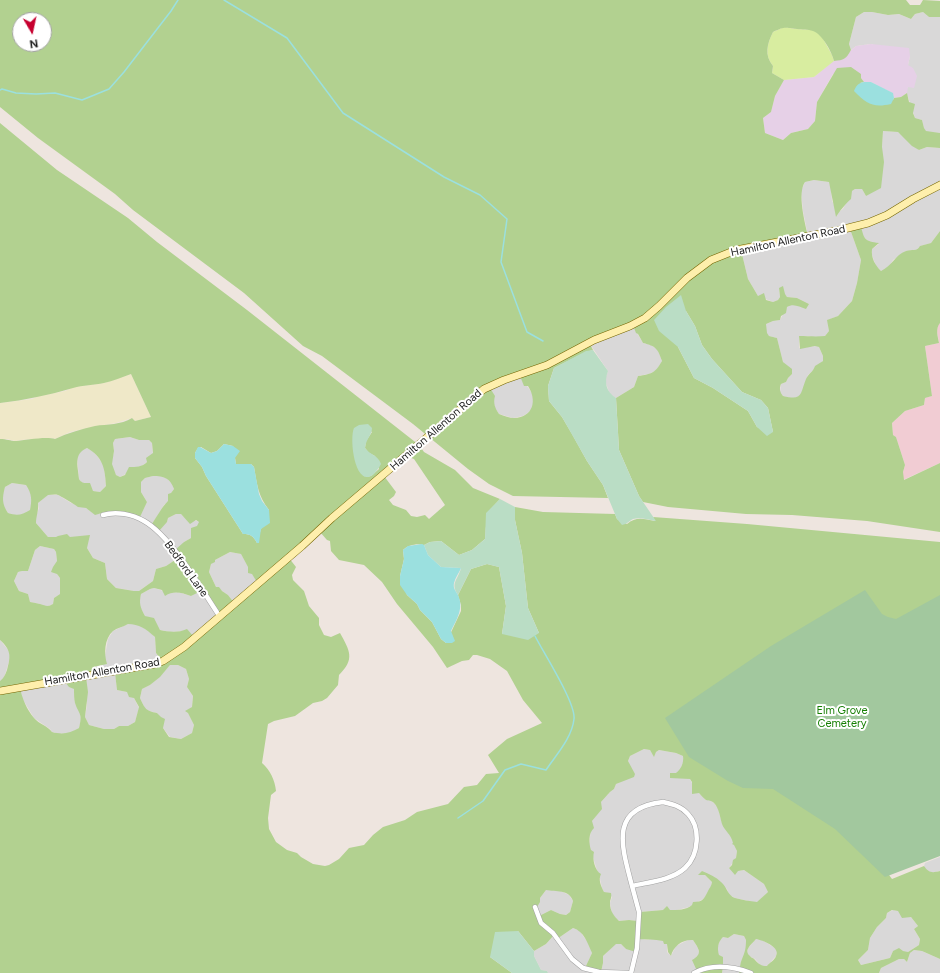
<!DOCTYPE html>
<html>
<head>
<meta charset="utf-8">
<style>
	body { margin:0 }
	#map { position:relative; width:940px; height:973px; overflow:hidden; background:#eee5df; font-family:Figtree,sans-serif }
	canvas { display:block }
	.north { position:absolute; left:12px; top:12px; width:40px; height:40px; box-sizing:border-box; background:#fff; border:1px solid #a4a4a4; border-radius:50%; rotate:171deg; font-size:11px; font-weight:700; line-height:16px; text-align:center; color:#1b1b1b }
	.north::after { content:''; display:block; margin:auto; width:14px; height:18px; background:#c6002f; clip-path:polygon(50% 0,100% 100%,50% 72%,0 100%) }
</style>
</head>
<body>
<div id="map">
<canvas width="940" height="973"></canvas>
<div class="north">N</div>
</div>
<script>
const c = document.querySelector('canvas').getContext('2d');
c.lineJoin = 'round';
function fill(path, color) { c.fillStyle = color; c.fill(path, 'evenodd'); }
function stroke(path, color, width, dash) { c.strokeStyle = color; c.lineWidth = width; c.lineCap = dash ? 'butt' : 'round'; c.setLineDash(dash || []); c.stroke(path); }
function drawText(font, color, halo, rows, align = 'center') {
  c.font = font + ' Figtree,sans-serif'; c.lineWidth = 4; c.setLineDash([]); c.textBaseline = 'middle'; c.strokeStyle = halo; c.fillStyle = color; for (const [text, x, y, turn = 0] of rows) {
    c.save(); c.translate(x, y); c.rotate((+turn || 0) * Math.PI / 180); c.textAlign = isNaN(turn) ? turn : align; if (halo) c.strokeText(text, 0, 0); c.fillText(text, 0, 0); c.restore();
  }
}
fill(new Path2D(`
	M 864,12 L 872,12 L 888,15 L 899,14 L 911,19 L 915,14 L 923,12 L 929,17 L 940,17 L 940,133 L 926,132 L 924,128 L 922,120 L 915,118 L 906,91 L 908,87 L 908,65 L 910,56 L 871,44 L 856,46 L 851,50 L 849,44 L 856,17 Z
	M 883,131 L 898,132 L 919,150 L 927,147 L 940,148 L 940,231 L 931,243 L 921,246 L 916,250 L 906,251 L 893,260 L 888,268 L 881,271 L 876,266 L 872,255 L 872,249 L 879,244 L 868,241 L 863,236 L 850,229 L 861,260 L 857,283 L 852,301 L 838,316 L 828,320 L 829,331 L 825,336 L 813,338 L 809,336 L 799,336 L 799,348 L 816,346 L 819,347 L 823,356 L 823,361 L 808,375 L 802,393 L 797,398 L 792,399 L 783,396 L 780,392 L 781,384 L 786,382 L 788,378 L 792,374 L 783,362 L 777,338 L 769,336 L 766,333 L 766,324 L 773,321 L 780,320 L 787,307 L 791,305 L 809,304 L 797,298 L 787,297 L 779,288 L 780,297 L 778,300 L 773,302 L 758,296 L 748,279 L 741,250 L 808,236 L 803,211 L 801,191 L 805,182 L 814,180 L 829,182 L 831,187 L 832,201 L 838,212 L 843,209 L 852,191 L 855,189 L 862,189 L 866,196 L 882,147 Z
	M 631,323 L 643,343 L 651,345 L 658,350 L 662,361 L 657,370 L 649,374 L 638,376 L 634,387 L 616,398 L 610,395 L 605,380 L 608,371 L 590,344 Z
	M 520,376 L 532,393 L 534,401 L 532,409 L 529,412 L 523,416 L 513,418 L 499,414 L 495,408 L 490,388 Z
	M 130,437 L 139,440 L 149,440 L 152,443 L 153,454 L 145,464 L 120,477 L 116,475 L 111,465 L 114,451 L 113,443 L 115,439 Z
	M 87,448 L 94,452 L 104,465 L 106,486 L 100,492 L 93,491 L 81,482 L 79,479 L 77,456 L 80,451 Z
	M 153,476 L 161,476 L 166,478 L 172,483 L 174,489 L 171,493 L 169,501 L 164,505 L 158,515 L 151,525 L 167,522 L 168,518 L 176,514 L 181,514 L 184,517 L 200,522 L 191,538 L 184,542 L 178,558 L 166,566 L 156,569 L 153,581 L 139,591 L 134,591 L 116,588 L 107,579 L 105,563 L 93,558 L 87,548 L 70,537 L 48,537 L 36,523 L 36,516 L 39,508 L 38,503 L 47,495 L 58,495 L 71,503 L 86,508 L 95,514 L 111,513 L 139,518 L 147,502 L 141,492 L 141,482 L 145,478 Z
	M 12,483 L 26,485 L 31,492 L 32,502 L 30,511 L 22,515 L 16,516 L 8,513 L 3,505 L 2,496 L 5,487 Z
	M 40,546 L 54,549 L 56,552 L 57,561 L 56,564 L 57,574 L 60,578 L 60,594 L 54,598 L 53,604 L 48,606 L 43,607 L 40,604 L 30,602 L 28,594 L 19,591 L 14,581 L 18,572 L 22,571 L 28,571 L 35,550 Z
	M 230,552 L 241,554 L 258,584 L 235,604 L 228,595 L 216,587 L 209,572 L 211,564 L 215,560 Z
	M 154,588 L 170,593 L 178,592 L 191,596 L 201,590 L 219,616 L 196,638 L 183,631 L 171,632 L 160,630 L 155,622 L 145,616 L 140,607 L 139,602 L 141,594 L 150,589 Z
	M 128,624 L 137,624 L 149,631 L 155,637 L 156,653 L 162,662 L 115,672 L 117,690 L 127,692 L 134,698 L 139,708 L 135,722 L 128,726 L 119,726 L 114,729 L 104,729 L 89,725 L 85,717 L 87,705 L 86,677 L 93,667 L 101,666 L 105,656 L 108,639 L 113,631 Z
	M 0,640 L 9,651 L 10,658 L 4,678 L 0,681 Z
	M 170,665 L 178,665 L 186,669 L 189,679 L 187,687 L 193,696 L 192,707 L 188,712 L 194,725 L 192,733 L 181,739 L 170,737 L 163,728 L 161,718 L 157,713 L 148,711 L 145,709 L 140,698 L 142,689 L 150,685 L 160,676 Z
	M 65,680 L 74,689 L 75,702 L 80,711 L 81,720 L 79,728 L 71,733 L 59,734 L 52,732 L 50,729 L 34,718 L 22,698 L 20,688 Z
	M 644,749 L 650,750 L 654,756 L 656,752 L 659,750 L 676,753 L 683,756 L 684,761 L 680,770 L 677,773 L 690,779 L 697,793 L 699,793 L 706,800 L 710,800 L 714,803 L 718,808 L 723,826 L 728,831 L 732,838 L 737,851 L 736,858 L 729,868 L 738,871 L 744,870 L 764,884 L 768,892 L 757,903 L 735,898 L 729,895 L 727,889 L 702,871 L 703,874 L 705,875 L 712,882 L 711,887 L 705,898 L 689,907 L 677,910 L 663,910 L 640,912 L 638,921 L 629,920 L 619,921 L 612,914 L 610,903 L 612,897 L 608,893 L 604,892 L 602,888 L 599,874 L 597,870 L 589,845 L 592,821 L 601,809 L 601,802 L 610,792 L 614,789 L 616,784 L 624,780 L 629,764 L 628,761 L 630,756 Z
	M 940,857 L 940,871 L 931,873 L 928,872 L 924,866 L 925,863 Z
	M 546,890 L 559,890 L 569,895 L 573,901 L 570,912 L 566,915 L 560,914 L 551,910 L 539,916 L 537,907 L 540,898 Z
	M 893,910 L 898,911 L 911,917 L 918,926 L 914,929 L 920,939 L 919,945 L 908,952 L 893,951 L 890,958 L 861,965 L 858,960 L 868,950 L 870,938 L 877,927 L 886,918 L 887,913 Z
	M 573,928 L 579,930 L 589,944 L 592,953 L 586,966 L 601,972 L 603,963 L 603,956 L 616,943 L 621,944 L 626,949 L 638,938 L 648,940 L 652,938 L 663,941 L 667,944 L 667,952 L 671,956 L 676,946 L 688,940 L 693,940 L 698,948 L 699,953 L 698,957 L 698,971 L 695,973 L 548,973 L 547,971 L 541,970 L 534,956 L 534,951 L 546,944 L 554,935 L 557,939 Z
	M 734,934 L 744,936 L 746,940 L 746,950 L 739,973 L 722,973 L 723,969 L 717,949 L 720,940 L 723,937 L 728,938 Z
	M 756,939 L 762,940 L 775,948 L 777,951 L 776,956 L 767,966 L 761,966 L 755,959 L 749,956 L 747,953 L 748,948 Z
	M 914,950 L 922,951 L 940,959 L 940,973 L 879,973 L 881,968 L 899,959 L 904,959 L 907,962 L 910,953 Z`), '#d9d8d8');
fill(new Path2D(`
	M 940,323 L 940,463 L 903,480 L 903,472 L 905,465 L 896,437 L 893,435 L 892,423 L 905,411 L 924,405 L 925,398 L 932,396 L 925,346 L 939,343 L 937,331 L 938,325 Z`), '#f1ccd3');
fill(new Path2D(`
	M 871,44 L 909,48 L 910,56 L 908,65 L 913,68 L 917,76 L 914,88 L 908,87 L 907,93 L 901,97 L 894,98 L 892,93 L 871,82 L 864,82 L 861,78 L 833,74 L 817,102 L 815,121 L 808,129 L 791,133 L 783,140 L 765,133 L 763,118 L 771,112 L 775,96 L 784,80 L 814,77 L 833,61 L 849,52 L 856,46 Z`), '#e6d0e7');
fill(new Path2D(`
	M 131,374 L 151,417 L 135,421 L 132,418 L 116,423 L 83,429 L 70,432 L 55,439 L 52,438 L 37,440 L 29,439 L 15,441 L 7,439 L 0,439 L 0,403 L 32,399 L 39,396 L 65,391 L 74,387 L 104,383 Z`), '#efe8c8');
fill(new Path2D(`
	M 784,27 L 796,29 L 813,30 L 821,35 L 832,55 L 834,61 L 814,77 L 784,80 L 772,73 L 773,66 C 764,55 767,44 773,32 Z`), '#d8eda0');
fill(new Path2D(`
	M 0,0 L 906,0 L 910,5 L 920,5 L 923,0 L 940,1 L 940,17 L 929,17 L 923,12 L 915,14 L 911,19 L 899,14 L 888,15 L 872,12 L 864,12 L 856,17 L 849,44 L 851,50 C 846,59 844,60 834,61 C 832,52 822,34 813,31 C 808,29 802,30 797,29 C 784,28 786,26 773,32 C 767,44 764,55 773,66 L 772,73 L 784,80 L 775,96 L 771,112 L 763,118 L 765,133 L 783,140 L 791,133 L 808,129 L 815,121 L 817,102 L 837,68 L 851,67 L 861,74 L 861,78 L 864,82 L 860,83 L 893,100 L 894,98 L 901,97 L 907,93 L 909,102 L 915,104 L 913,113 L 915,118 L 922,120 L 924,128 L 926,131 L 940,133 L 940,148 L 927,147 L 919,150 L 912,146 L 898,132 L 883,131 L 882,147 L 884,162 L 881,188 L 866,196 L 862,189 L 855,189 L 852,191 L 851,199 C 847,202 838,213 836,217 L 829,182 L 814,180 L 805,182 C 797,193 805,223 808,236 L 741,250 L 748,279 L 758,296 L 764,293 L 766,300 L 773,302 L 778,300 L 780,297 L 779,288 L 783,286 L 785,294 L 787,297 L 797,298 L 809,304 L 806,309 C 799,307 794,303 787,307 L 786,313 L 781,316 L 780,320 L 773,321 L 766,324 L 767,333 L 769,336 L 777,338 L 783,362 L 792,369 L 792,374 L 788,378 L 786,382 L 781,384 C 779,389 780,392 783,396 C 803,401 800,394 806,379 C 809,373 813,372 815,366 L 823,361 L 823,356 L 819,347 L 815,346 L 800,349 L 799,336 C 808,336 815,337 825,336 L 829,331 L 827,320 L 838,316 L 852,301 L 857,283 L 861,260 L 850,229 L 861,226 C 864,240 865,241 879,243 L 872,249 C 871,258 875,265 881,271 C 892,266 895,255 906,251 C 912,249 917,252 920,246 L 931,243 L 940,231 L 940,323 C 935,329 938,337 939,343 L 925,346 L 932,396 L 925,398 L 924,405 L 905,411 L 892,423 L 893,435 L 896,437 L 905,465 L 903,472 L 904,480 L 940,463 L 940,532 L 867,521 L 792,515 L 746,514 L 668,507 L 643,502 L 639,496 L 619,450 L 616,398 L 634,387 L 638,376 C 652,374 655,373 662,361 C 658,349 656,346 643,343 L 638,334 L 636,333 L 632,323 L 590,344 L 593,350 L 586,352 L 554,368 L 548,386 L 549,401 L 562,417 L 572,434 L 587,461 L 603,485 L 608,498 L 513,496 L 489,484 L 468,469 L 413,424 L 322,356 L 303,346 L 244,293 L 133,210 L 115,194 L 38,138 L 0,107 ZM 20,20 L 44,20 L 44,44 L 20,44 ZM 686,311 L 695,326 L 702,345 L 712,359 L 742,392 L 761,400 L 768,408 L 773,432 L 757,427 L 748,411 L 713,388 L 694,378 L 678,347 ZM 520,376 L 524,386 L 528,386 C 537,400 534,417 514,418 C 510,418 504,416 499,414 C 495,408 493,403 495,396 L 490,388 Z
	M 0,123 L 57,170 L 128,218 L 157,242 L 247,310 L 419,445 L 424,452 L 455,470 L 473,488 L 500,499 L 487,513 L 485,539 L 472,550 L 459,555 L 441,541 L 430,542 L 424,545 C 417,543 408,545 403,550 L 404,559 L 400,576 L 407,595 L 417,604 L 420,610 L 432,622 L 441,639 L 446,643 L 461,611 L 461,605 L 458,595 L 471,569 L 487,564 L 499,567 L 506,606 L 502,634 L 539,633 L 528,608 L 522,553 L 515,520 L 515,507 L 543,512 L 615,514 L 617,519 L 627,524 C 636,516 644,519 655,521 L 653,517 L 747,524 L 940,542 L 940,604 L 785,775 L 859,835 L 892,879 L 924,866 C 929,873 932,873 940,871 L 940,959 L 922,951 L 914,950 L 910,953 L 907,962 L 904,959 L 899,959 L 881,968 L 879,973 L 739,973 C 740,969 740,963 742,959 C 745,952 746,948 746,940 L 744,936 L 734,934 L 728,938 L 723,937 C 718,942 717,948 719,955 L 723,957 L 723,967 L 722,973 L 695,973 L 697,971 L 692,960 C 703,954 699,949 693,940 C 683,939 673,946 671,956 L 668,952 L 667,944 L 664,944 L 663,941 C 654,939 647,940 638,939 L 636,952 L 626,949 L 621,944 L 616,944 L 603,956 L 603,963 L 601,972 L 585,968 L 592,953 C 588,944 584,931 573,928 L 557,939 L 554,935 L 546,944 L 534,951 L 518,931 L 490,957 L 512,973 L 0,973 L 0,681 C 4,678 5,675 7,670 C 11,656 11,650 0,640 L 0,439 C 7,439 10,441 16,441 C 25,440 47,436 55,439 C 68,433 81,429 95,426 C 107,424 121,425 132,418 L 135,421 L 151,417 L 131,374 C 122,377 113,381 104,383 C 94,385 83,385 73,388 C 49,395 25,400 0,403 ZM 359,425 L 372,432 L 366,441 L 365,448 L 369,453 L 375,456 L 379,469 L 371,476 L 366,477 ZM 130,437 L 139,440 L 149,440 L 152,443 L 153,453 L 146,458 L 147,462 C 142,467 136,467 129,467 L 125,475 L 120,477 L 116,475 L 112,464 L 114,451 L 113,443 L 115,439 ZM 224,444 L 233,446 L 236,464 L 251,464 L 254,467 C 257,484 258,496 269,510 L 261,529 L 257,543 C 253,536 251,534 243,534 L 206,476 L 202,467 L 195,458 L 195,453 L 198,448 L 201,447 L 211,453 L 217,451 ZM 87,448 C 103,457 105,468 106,486 L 100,492 L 93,491 L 90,483 C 86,483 82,484 79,479 C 78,466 73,454 87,448 ZM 406,456 L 414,459 L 445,505 L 429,519 L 425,515 L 417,517 L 411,516 L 406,510 L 393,505 L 389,500 L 394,496 L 396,492 L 384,476 ZM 153,476 C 164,476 170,478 174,489 L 171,493 L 168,494 L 168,501 C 161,508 157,517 151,525 L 159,531 L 167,522 L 168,518 L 176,514 L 181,514 L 190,524 L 196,520 L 199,522 L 197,526 L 191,528 L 191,538 L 184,542 L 175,550 L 178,558 L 166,566 L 156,569 L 153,581 L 139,591 L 134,591 L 116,588 L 107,579 L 105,563 L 93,558 L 87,548 L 90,535 L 70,537 L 67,534 L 58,536 L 56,537 L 48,537 L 36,523 C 36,516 39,510 38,503 L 48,495 C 51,495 55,494 58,495 C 61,496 77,506 78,507 L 86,508 L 95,515 L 102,513 L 140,517 L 147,502 L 141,492 L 141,482 L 145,478 ZM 12,483 L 26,485 C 32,494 32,500 30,510 C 22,515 17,516 8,513 C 2,504 2,498 5,487 ZM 320,532 L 327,540 L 330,541 L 331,551 L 339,560 L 364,565 L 382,582 L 397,604 L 433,647 L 447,668 L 462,661 L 469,660 L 473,655 L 477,655 L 490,659 L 507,671 L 523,700 L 542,723 L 507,739 L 488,755 L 499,773 L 486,774 L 477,785 L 464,787 L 448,804 L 417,812 L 405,820 L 383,827 L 373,835 L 364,845 L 349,848 L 339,859 L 329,865 L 325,866 L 313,864 L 301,857 L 297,853 L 287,850 L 276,842 L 269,829 L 268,818 L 271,795 L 276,791 C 275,780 270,770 262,763 L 268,724 L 274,721 L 295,716 L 313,703 L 322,701 L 327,698 L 338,685 L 339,675 C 355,659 350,651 340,633 L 331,637 L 324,635 L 319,625 L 319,618 L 309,606 L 304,591 L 293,580 L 292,575 L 296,567 L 289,558 ZM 40,546 L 54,549 L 56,552 L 57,561 L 53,567 L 51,572 L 57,574 L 60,578 L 60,594 L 54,598 L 53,604 C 48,607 46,606 40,604 C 37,603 34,603 30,602 L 28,594 L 19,591 L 14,581 L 18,572 L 22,571 L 28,571 L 35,550 ZM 230,552 L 241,554 L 248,567 L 248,573 L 252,574 L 258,584 L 235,604 L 228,595 L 222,591 L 219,587 L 216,587 L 209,572 L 211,564 L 215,562 L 215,560 ZM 154,588 L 162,590 L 165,596 C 174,590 182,593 191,596 L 201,591 L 220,617 L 194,637 L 187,629 C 178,633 169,632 160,630 L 154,618 L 145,616 C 140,607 139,603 141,594 L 150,589 ZM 128,624 C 139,624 146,629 155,637 L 156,653 L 162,661 L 115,673 L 117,690 L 127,692 L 129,697 L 134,698 L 139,707 L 135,722 L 128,726 L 119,726 L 114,729 L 104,729 L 89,725 L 85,717 L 88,692 L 86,677 L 94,676 L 93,667 L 107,664 C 104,654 104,639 113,631 C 117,628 123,627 128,624 ZM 170,665 L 178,665 L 186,669 L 189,679 L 187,687 L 193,696 L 192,707 L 185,711 L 188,713 L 194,725 L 192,733 L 181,739 L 169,737 L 163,728 L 165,719 L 161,717 L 157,713 C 146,711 145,709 140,698 L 142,689 L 150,685 L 160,677 ZM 65,682 L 69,687 L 74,689 C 74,693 74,699 75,703 C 79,715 83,713 79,728 C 70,733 63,735 52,732 C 48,726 39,724 34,718 C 27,710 22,698 20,688 ZM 644,749 L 650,750 L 654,757 L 656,752 L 659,750 L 676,753 L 683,756 C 684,763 681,769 676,773 L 670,773 L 670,778 L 690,779 L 692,782 L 692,794 L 699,793 C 701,795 703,798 706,800 C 709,801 711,800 714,803 C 719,808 720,817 722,824 C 724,830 731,834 733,843 L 732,844 L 734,845 L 737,851 L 736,858 L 733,860 L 732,865 L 729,868 L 735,875 L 738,871 L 744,870 L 764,884 L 768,892 L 757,902 C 750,901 742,900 735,898 C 728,896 727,887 721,882 C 716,877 709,874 702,871 L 698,875 L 705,875 L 712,882 C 711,887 710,887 708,891 C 704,899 703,902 693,902 L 692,905 C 686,910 678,910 670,910 L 667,906 L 663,910 L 640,912 L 638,921 L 629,920 L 619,921 C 614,916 610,911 610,903 C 610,899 612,898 611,893 L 604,892 C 601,886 598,880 601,874 C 595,871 592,859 594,852 L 591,850 C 589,844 588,833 594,828 L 592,821 L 602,809 L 601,802 L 610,792 L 614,789 L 616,784 L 634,777 L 635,774 L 628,761 L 630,756 ZM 546,890 C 556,892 569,889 573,901 L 570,912 L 566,915 L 560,914 L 551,910 L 539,916 L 537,907 L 540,902 L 540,898 ZM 892,910 L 898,911 L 902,918 L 911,917 L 918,926 L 914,929 L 920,939 L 919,945 L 908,952 L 903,951 L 899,948 L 893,951 L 890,958 L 861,965 L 858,960 L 868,950 L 870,938 L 877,927 L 886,918 L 887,913 ZM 756,939 C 762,940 781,947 776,956 C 775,960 769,963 767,966 C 761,966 759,964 755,960 C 754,958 751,958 750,956 C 743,950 752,944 756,939 Z`), '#b2d190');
fill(new Path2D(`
	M 681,295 L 686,311 L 695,326 L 702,345 L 712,359 L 742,392 L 761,400 L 768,408 L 773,432 L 767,436 L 757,427 L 748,411 L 713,388 L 694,378 L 678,347 L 659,331 L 654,320 L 666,307 Z
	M 593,350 L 608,371 C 604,382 606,392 616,398 L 619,450 L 639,496 L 656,521 C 649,520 640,517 633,519 C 629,521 627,524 622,525 L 617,519 L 603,485 L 587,461 L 562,417 L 549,401 L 548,386 L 554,368 L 586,351 Z
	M 368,424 L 372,428 C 372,435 366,439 365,448 C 370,455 378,455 381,464 C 379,468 377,470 374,474 C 355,490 349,439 354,428 L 359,425 Z
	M 500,499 L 515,507 L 515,520 L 522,553 L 528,608 L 539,633 L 528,640 L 502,634 L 506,606 L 499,567 L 487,564 L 471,569 L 458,595 C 450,583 458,580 461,568 L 441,567 L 428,555 L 424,545 L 430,542 L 441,541 L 459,555 L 472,550 L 485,539 L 486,513 Z
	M 518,931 L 534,951 L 534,956 L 541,970 L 547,971 L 548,973 L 512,973 L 490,957 L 495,932 Z`), '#baddc5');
fill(new Path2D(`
	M 865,590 L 882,614 L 888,617 L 896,619 L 940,595 L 940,856 L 885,877 L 835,829 L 773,789 L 743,788 L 728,781 L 689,757 L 665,718 L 771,646 Z`), '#a2c89e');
fill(new Path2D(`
	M 864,82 L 871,82 L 893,93 L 894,98 L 891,104 C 873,108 867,104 854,91 C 856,86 858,83 864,82 Z
	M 224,444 L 233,446 L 240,451 L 235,458 L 236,464 L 251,464 L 254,467 L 259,494 L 262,501 L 269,510 L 270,523 L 261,529 L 259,543 L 257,543 C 253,536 251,534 243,534 L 206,476 L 202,467 L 195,458 L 195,453 L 198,447 L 200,447 L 211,453 L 217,451 Z
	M 422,544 L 424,545 L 428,555 L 441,567 L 461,568 C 459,573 455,578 454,583 C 453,588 455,590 458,595 C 464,608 457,619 451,631 L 455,641 L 452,643 L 446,643 L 441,639 L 432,622 L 420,610 L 417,604 L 407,595 L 400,585 L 400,576 L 404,559 L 403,550 L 408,546 Z`), '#9be0df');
stroke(new Path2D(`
	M 224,0 L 287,38 L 343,113 L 444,177 L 480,195 L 507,219 L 501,262 L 527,332 L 543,341
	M 0,90 L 2,89 L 16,93 L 36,94 L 55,93 L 82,100 L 109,89 L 124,72 L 171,11 L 178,0
	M 458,818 L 483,801 L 505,770 L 521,764 L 546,770 C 556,755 572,738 574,719 C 576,703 543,652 535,636`), '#9be0df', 1.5);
const street = new Path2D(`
	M 103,515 C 116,511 132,514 144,521 C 171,536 202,590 220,617
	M 663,802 C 672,804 681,806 688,814 C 701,828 699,855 685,868 C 672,880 649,882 632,886 C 622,847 608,808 663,802 Z
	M 535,907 L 541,923 L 553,933 L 572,959 L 583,968 L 599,972 L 628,973
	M 631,973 L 637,948 L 639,912 L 632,886
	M 694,973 C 711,964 732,966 751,973`);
const secondary = new Path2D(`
	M 0,691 L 155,664 L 163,661 L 184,647 L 302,546 L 332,518 L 484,389 L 504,380 L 547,365 L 594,340 L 630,326 L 645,318 L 659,306 L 687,278 L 711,260 L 736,250 L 840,230 L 868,223 L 887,215 L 913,199 L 940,185`);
stroke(street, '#a2a2a2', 5.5);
stroke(secondary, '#746500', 8);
stroke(street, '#fff', 4.5);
stroke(secondary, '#feefac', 7);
drawText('11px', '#1b1b1b', '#fff', [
	["Hamilton Allenton Road",788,241,-12],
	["Hamilton Allenton Road",436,430,-41],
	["Bedford Lane",186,569,54],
	["Hamilton Allenton Road",102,672,-10]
]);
drawText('11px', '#167f03', '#fff', [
	["Elm Grove",842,711],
	["Cemetery",842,724]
]);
</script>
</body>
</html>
